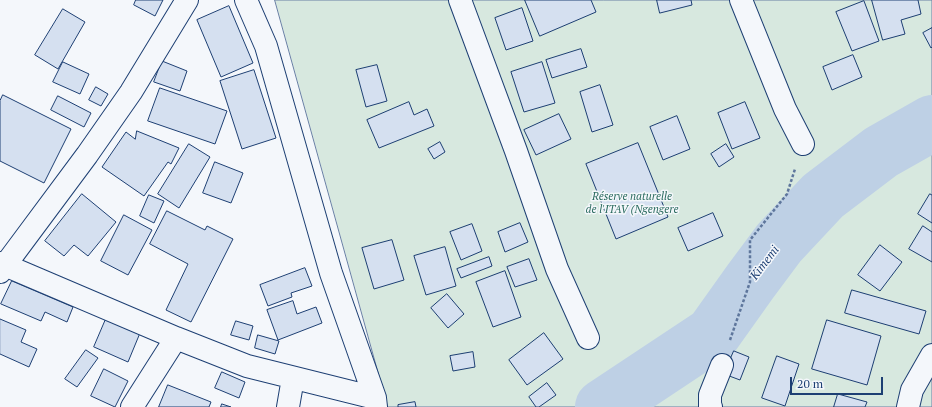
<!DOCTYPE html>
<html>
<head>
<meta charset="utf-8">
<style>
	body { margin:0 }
	#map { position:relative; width:932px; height:407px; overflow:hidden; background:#f4f7fb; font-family:"PT Serif",serif }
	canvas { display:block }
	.scale { position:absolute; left:790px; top:377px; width:93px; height:18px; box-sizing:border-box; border:2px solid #1d3f73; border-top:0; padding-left:5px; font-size:12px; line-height:14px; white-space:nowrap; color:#1d3f73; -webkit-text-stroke:3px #f4f7fb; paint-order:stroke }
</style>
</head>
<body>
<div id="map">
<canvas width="932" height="407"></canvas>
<div class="scale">20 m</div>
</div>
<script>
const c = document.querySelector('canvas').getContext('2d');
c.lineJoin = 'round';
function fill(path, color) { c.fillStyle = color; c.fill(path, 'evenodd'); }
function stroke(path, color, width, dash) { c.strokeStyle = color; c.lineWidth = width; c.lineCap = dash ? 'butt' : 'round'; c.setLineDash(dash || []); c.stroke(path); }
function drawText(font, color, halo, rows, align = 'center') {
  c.font = font + ' "PT Serif",serif'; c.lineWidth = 3; c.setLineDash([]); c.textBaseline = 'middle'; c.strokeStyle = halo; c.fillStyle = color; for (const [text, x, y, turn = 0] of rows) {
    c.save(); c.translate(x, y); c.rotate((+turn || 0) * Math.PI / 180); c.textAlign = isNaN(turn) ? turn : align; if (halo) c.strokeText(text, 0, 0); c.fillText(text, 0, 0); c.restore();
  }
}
const green = new Path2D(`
	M 275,0 L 932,0 L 932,407 L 388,407 Z`);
fill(green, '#d7e8df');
stroke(green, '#687fa3', 1);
stroke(new Path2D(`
	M 603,407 L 713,334 L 750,282 L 779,243 L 823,196 L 881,152 L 932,123`), '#bed0e5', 56);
const building = new Path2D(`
	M 136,0 L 163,0 L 155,16 L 134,5 Z
	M 525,0 L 591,0 L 596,12 L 540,36 Z
	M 657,0 L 691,0 L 692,5 L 660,13 Z
	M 872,0 L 918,0 L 921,14 L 901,20 L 905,34 L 883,40 Z
	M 864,1 L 879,41 L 852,51 L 836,12 Z
	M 229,6 L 253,63 L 221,77 L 197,20 Z
	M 522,8 L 533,41 L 506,50 L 495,18 Z
	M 63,9 L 85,22 L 58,69 L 35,55 Z
	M 932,28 L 932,47 L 931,48 L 923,33 Z
	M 581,49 L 587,67 L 552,78 L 546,60 Z
	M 853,55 L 862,77 L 832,90 L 823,67 Z
	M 162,61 L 187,71 L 180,91 L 154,82 Z
	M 63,62 L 89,74 L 80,94 L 53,82 Z
	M 542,62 L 555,103 L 524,112 L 511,72 Z
	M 377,65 L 387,101 L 366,107 L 356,70 Z
	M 254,70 L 276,138 L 242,149 L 220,81 Z
	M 600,85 L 613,125 L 592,132 L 580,92 Z
	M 96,87 L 108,94 L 101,106 L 89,100 Z
	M 160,88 L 227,111 L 215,144 L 148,121 Z
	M 3,95 L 71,129 L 44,183 L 0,161 L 0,101 Z
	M 58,96 L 91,113 L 84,127 L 51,110 Z
	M 409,102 L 414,115 L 427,109 L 434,126 L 379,148 L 367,120 Z
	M 745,102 L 760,138 L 732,149 L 718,113 Z
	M 559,114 L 571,139 L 536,155 L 524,130 Z
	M 677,116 L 690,149 L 663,160 L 650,127 Z
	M 137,131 L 179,148 L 171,164 L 168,162 L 144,196 L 102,167 L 126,132 L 135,139 Z
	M 440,142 L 445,152 L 434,159 L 428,149 Z
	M 638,143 L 668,217 L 616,239 L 586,164 Z
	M 189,144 L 210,157 L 179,208 L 158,194 Z
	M 726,144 L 734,157 L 719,167 L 711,154 Z
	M 215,162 L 243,173 L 231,203 L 203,193 Z
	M 82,194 L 116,222 L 88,256 L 74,245 L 64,256 L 45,241 Z
	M 930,194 L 932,195 L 932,223 L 918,214 Z
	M 149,195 L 164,201 L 154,223 L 140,216 Z
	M 167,211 L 205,230 L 207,226 L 233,239 L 191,322 L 166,310 L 188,264 L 150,244 Z
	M 713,213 L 723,236 L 688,251 L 678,228 Z
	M 124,215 L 152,230 L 128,275 L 101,261 Z
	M 520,223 L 528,242 L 505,252 L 498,232 Z
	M 472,224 L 482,251 L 461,260 L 450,232 Z
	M 923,226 L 932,232 L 932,262 L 909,249 Z
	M 392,240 L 404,280 L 374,289 L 362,248 Z
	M 880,245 L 902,262 L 880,291 L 858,275 Z
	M 445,247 L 456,286 L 426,295 L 414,256 Z
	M 489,257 L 492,266 L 461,278 L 457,269 Z
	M 529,259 L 537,280 L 515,287 L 507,267 Z
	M 305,268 L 312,286 L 291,293 L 292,297 L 268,306 L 260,285 Z
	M 505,271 L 521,317 L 493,327 L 476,282 Z
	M 12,281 L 73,307 L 67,322 L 45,312 L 41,321 L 1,304 Z
	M 852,290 L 926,311 L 919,334 L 845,313 Z
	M 447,294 L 464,314 L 448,328 L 431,308 Z
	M 293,301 L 297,314 L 316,307 L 322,323 L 278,340 L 267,310 Z
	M 0,319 L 26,330 L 21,342 L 37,349 L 29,367 L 0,354 Z
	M 106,319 L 140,333 L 128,362 L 94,347 Z
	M 827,320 L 881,336 L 867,385 L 812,369 Z
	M 236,321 L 253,326 L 249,340 L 231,335 Z
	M 544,333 L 563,359 L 527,385 L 509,360 Z
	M 258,335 L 279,341 L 275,354 L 255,348 Z
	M 86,350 L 98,358 L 77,387 L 65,379 Z
	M 734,351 L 749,357 L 740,380 L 724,374 Z
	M 473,352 L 475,367 L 453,371 L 450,356 Z
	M 777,356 L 799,364 L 785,406 L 762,398 Z
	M 104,369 L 128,381 L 115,407 L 91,396 Z
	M 222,372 L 245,382 L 239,398 L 215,388 Z
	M 547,383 L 556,395 L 539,407 L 536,407 L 529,397 Z
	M 168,385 L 211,402 L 209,407 L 159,407 Z
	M 838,394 L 867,402 L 865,407 L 834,407 Z
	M 415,402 L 416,407 L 398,407 L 398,405 Z
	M 222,404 L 231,407 L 221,407 Z`);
fill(building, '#d5e0f0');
stroke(building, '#1d3f73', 1);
const minor = new Path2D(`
	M 246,0 L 266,46 L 331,273 L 375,398 L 376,407
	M 460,0 L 516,151 L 557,269 L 588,338
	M 741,0 L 785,109 L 803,144
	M 0,263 L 176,338 L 247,366 L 375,398
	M 132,407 L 176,338
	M 288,407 L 293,378
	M 711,407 L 710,406 L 710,395 L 722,365
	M 908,407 L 912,390 L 932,355`);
const tertiary = new Path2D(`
	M 0,272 L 87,155 L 131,92 L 187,0`);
stroke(minor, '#1d3f73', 24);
stroke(tertiary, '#1d3f73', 24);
stroke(new Path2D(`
	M 730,340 L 750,282 L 750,240 L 787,194 L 795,169`), '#5e769c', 2.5, [3, 2]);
stroke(minor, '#f4f7fb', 22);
stroke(tertiary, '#f4f7fb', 22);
drawText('italic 11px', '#2c6c60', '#f4f7fb', [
	["Réserve naturelle",632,197],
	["de l'ITAV (Ngengere",632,210]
]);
drawText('italic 12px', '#1d3f73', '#f4f7fb', [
	["Kimemi",765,263,-53]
]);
</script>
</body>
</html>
